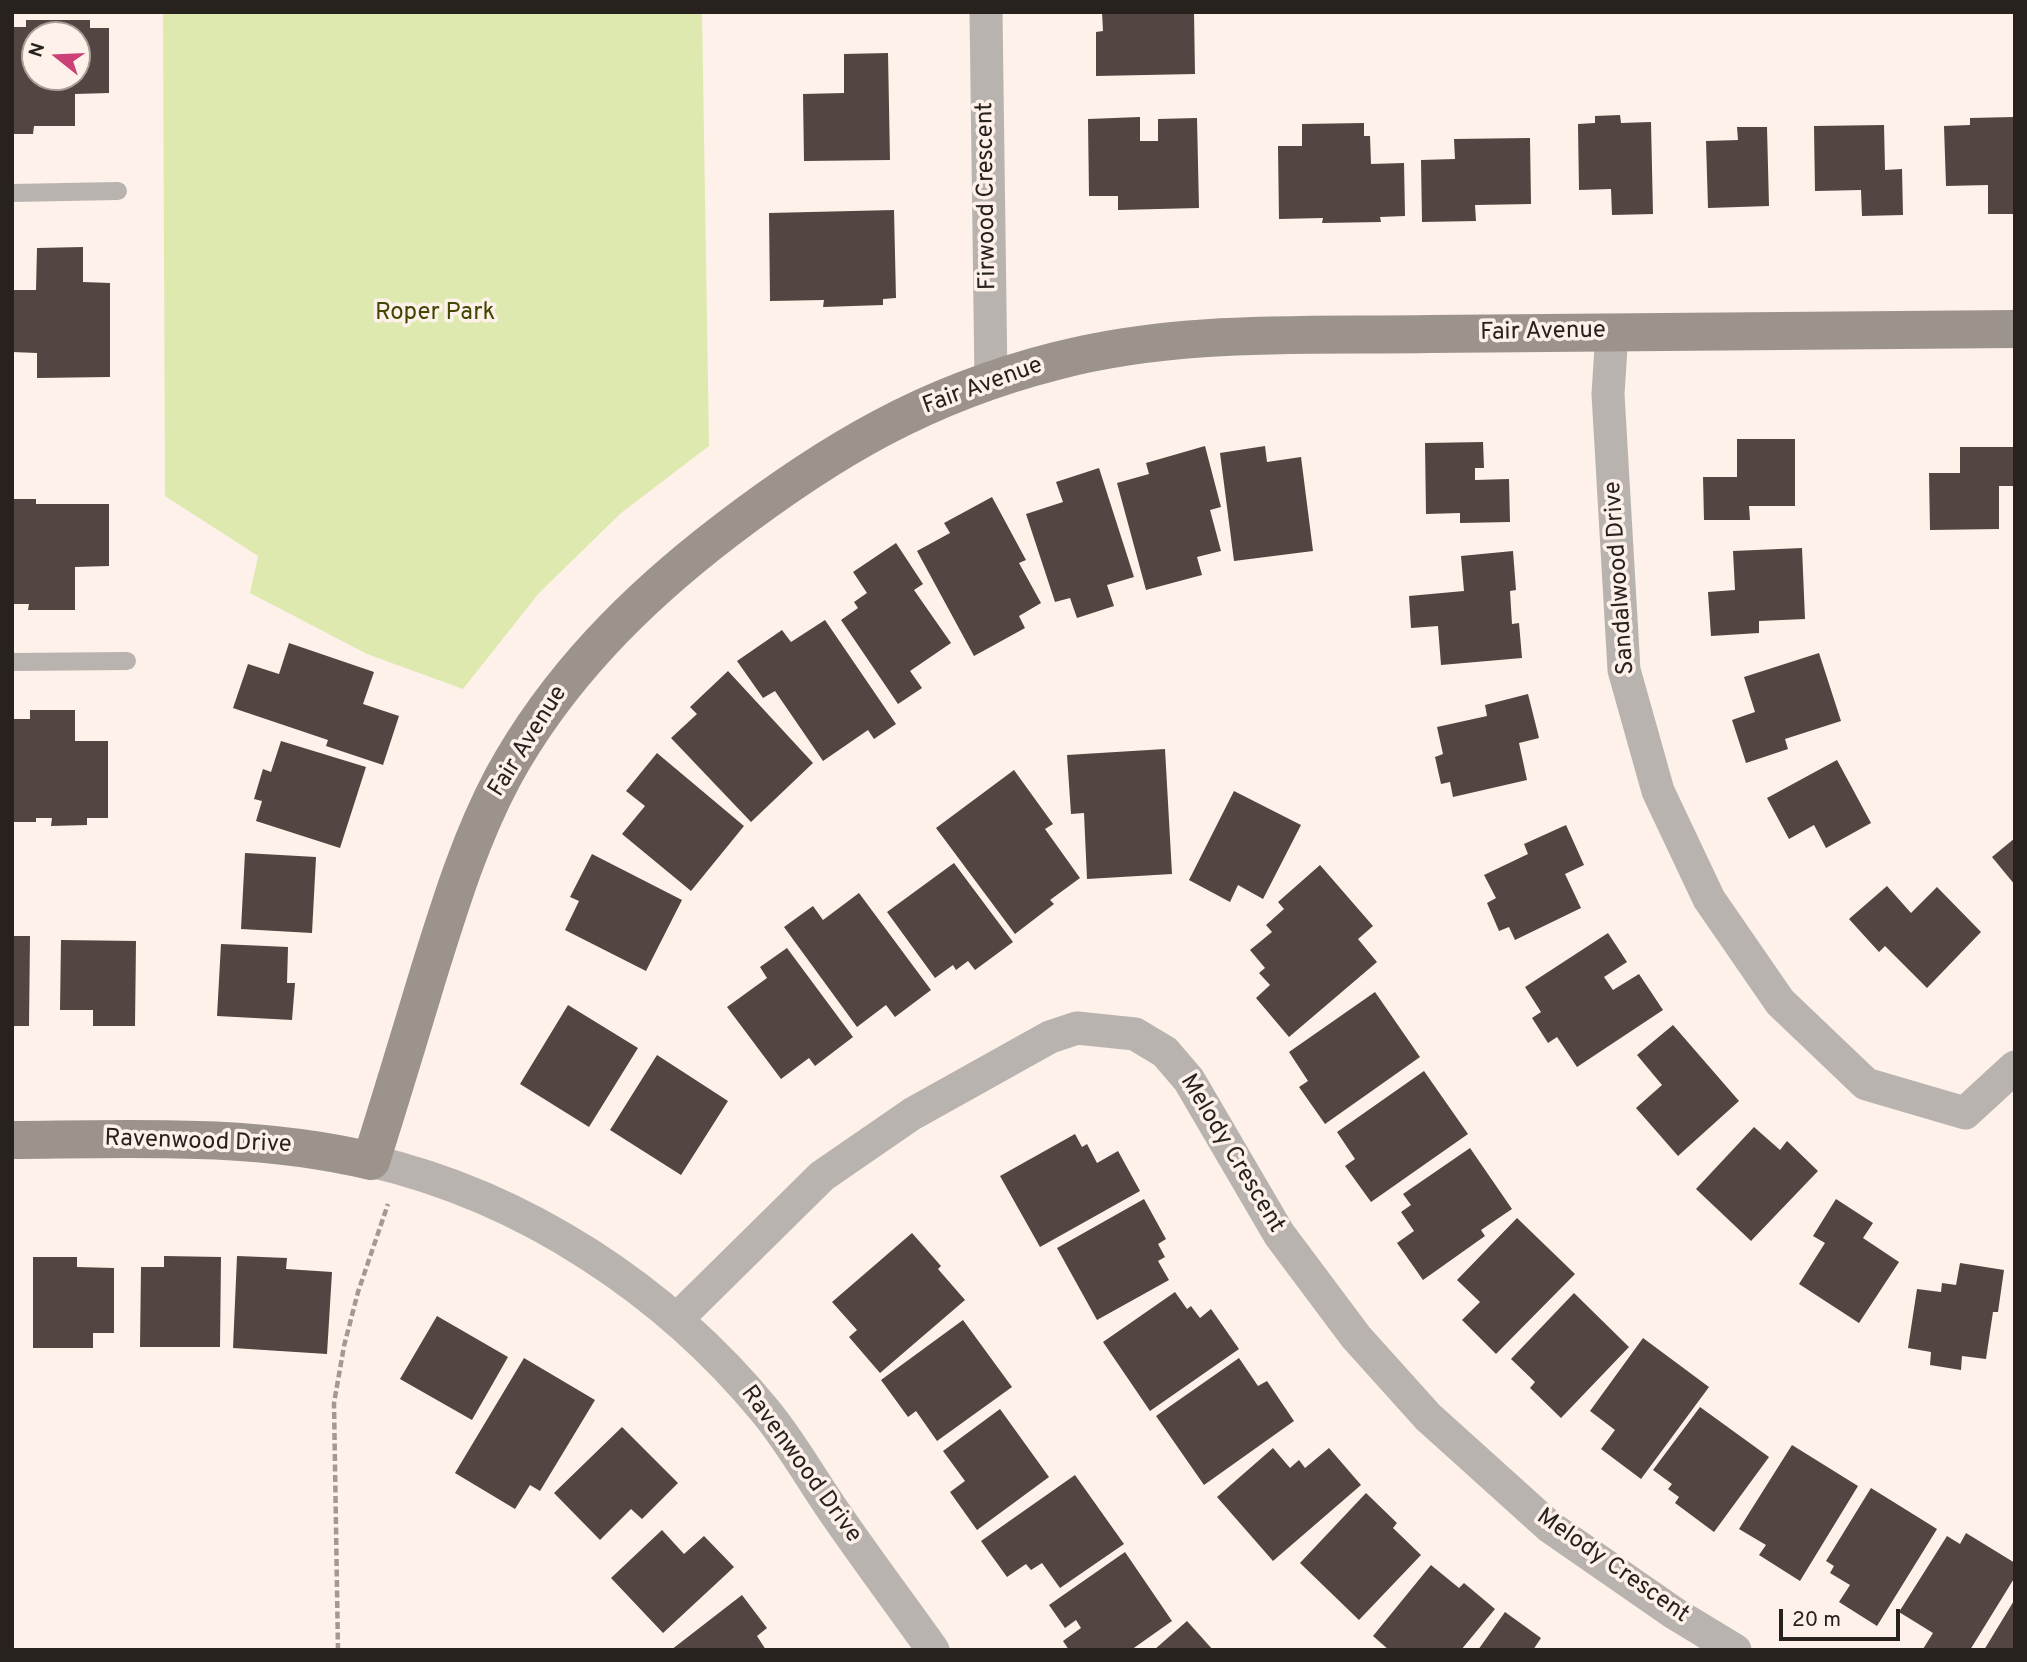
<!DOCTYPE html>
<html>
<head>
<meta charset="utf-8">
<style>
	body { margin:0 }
	#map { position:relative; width:2027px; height:1662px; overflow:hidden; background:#fdf1e9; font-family:Overpass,sans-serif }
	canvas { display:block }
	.frame { position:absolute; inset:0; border:14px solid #27221e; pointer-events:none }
	.north { position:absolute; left:21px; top:21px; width:70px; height:70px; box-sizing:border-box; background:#fdf1e9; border:2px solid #a79e98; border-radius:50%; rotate:288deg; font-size:19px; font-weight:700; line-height:28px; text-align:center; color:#27221e }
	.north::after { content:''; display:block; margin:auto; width:24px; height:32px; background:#cc4175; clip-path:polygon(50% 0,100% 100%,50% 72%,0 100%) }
	.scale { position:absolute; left:1779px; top:1609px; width:121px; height:32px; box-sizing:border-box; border:4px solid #27221e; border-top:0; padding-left:9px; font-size:21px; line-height:24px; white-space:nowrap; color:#27221e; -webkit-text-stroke:5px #fdf1e9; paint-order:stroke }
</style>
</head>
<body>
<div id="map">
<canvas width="2027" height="1662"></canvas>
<div class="frame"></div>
<div class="north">N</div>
<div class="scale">20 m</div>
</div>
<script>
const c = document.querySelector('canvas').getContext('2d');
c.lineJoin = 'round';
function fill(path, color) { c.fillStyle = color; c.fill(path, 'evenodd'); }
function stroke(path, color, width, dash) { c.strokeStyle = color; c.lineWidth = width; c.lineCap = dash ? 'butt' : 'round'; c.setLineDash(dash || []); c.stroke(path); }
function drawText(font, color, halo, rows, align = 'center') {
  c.font = font + ' Overpass,sans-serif'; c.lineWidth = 7; c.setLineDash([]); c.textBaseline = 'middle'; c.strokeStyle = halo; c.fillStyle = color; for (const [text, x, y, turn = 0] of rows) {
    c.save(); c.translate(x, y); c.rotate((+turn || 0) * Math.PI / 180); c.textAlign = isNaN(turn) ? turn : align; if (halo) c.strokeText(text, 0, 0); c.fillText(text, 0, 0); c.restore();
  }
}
fill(new Path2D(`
	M 163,12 L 702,12 L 709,446 L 621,513 L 539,593 L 463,689 L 367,654 L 250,593 L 258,556 L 165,496 Z`), '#dee9af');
fill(new Path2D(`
	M 1102,12 L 1194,12 L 1195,74 L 1096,76 L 1096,32 L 1103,31 Z
	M 26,20 L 90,20 L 90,28 L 109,28 L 109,93 L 75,94 L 75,126 L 34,126 L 33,134 L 12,134 L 12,27 L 26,27 ZM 35,35 L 77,35 L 77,77 L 35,77 Z
	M 888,53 L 890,160 L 804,161 L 803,94 L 844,93 L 844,54 Z
	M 1620,115 L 1621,123 L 1651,122 L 1653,214 L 1612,215 L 1611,189 L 1579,190 L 1578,124 L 1595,123 L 1595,116 Z
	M 1140,117 L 1140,141 L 1158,141 L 1158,119 L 1197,118 L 1199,208 L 1118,210 L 1118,196 L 1089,196 L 1088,119 Z
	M 2014,117 L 2015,214 L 1988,214 L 1988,185 L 1946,186 L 1944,126 L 1970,125 L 1970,118 Z
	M 1364,123 L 1364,136 L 1370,136 L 1371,164 L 1404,163 L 1405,216 L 1380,217 L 1381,222 L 1322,223 L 1323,218 L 1279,219 L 1278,146 L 1302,146 L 1302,124 Z
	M 1884,125 L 1885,170 L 1902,169 L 1903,215 L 1862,216 L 1861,190 L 1815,191 L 1814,126 Z
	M 1737,127 L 1767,127 L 1769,206 L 1708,208 L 1706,141 L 1738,140 Z
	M 1530,138 L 1531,204 L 1475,205 L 1476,221 L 1422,222 L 1421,160 L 1455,159 L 1454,139 Z
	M 894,210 L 896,298 L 883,299 L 883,305 L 823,307 L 824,300 L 770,301 L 769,213 Z
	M 83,247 L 83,282 L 110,283 L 110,377 L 37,378 L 37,353 L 12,352 L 12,290 L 36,290 L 37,248 Z
	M 1737,439 L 1795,439 L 1795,506 L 1749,506 L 1750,520 L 1704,520 L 1703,477 L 1737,477 Z
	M 1483,442 L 1484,468 L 1475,468 L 1475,480 L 1509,479 L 1510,522 L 1460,523 L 1460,513 L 1426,514 L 1425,443 Z
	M 1205,446 L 1221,507 L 1210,510 L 1221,551 L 1197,557 L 1202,575 L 1146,590 L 1117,483 L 1149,474 L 1146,463 Z
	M 1265,446 L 1267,462 L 1301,457 L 1313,551 L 1234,561 L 1220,453 Z
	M 1960,447 L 2014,447 L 2013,486 L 1999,486 L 1999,529 L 1930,530 L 1929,473 L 1960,473 Z
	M 1099,468 L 1134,577 L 1107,585 L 1114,606 L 1077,618 L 1070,598 L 1055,602 L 1026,514 L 1063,502 L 1056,482 Z
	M 992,497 L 1026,560 L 1019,563 L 1041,603 L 1019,616 L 1025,628 L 974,656 L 917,551 L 950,533 L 944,523 Z
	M 12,499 L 36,499 L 36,504 L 109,504 L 109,566 L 75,567 L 75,610 L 28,610 L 29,604 L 12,604 Z
	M 896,543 L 923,584 L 914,590 L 951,643 L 910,671 L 922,688 L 898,704 L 841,620 L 858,608 L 854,602 L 867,593 L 853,572 Z
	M 1802,548 L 1805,619 L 1759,621 L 1759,633 L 1711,636 L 1708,592 L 1735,590 L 1733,551 Z
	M 1513,551 L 1516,590 L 1510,591 L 1512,624 L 1519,623 L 1522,658 L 1441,665 L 1438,626 L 1411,628 L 1409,596 L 1464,591 L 1461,556 Z
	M 825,620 L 896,724 L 874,739 L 868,730 L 823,761 L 775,691 L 763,698 L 737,661 L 782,630 L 791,642 Z
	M 289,643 L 374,672 L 363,704 L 399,716 L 383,765 L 326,746 L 328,740 L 233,708 L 248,664 L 279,674 Z
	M 1819,653 L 1841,721 L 1785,739 L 1788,749 L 1746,763 L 1732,720 L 1755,712 L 1744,677 Z
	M 728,671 L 813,763 L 751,822 L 671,738 L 697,714 L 690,707 Z
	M 1528,694 L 1539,738 L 1519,743 L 1527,780 L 1453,797 L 1450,782 L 1441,784 L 1435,757 L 1443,754 L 1437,727 L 1487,716 L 1485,705 Z
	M 30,710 L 75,710 L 75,741 L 108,741 L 108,818 L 87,818 L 87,825 L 51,826 L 52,818 L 36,818 L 36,822 L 12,822 L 12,719 L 30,719 Z
	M 281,741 L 366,767 L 340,848 L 256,821 L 262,801 L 254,799 L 263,769 L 271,772 Z
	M 1165,749 L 1172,874 L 1087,879 L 1084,813 L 1071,814 L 1067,755 Z
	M 657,753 L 744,826 L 691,891 L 622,834 L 645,806 L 626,791 Z
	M 1837,760 L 1871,823 L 1826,848 L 1814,825 L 1789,839 L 1767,798 Z
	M 1014,770 L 1053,824 L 1045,829 L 1080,878 L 1050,900 L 1054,904 L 1015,934 L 936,828 Z
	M 1234,791 L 1301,825 L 1263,899 L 1238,885 L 1230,902 L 1189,880 Z
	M 1566,825 L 1584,865 L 1565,874 L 1581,908 L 1515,940 L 1509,927 L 1499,931 L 1487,903 L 1496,898 L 1484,875 L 1528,854 L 1524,844 Z
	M 2015,838 L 2015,885 L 1992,857 Z
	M 245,853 L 316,857 L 312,933 L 241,929 Z
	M 592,854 L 682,900 L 646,971 L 565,930 L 579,901 L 570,897 Z
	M 954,863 L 1013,942 L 975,970 L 968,961 L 956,970 L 953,965 L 935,978 L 887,912 Z
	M 1320,865 L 1373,926 L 1358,939 L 1377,962 L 1289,1037 L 1256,998 L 1270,985 L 1259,973 L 1265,968 L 1250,950 L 1272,932 L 1266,925 L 1284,909 L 1278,902 Z
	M 1887,886 L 1911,913 L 1937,887 L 1981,932 L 1927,988 L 1885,946 L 1879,952 L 1849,919 Z
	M 859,893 L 931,990 L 895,1017 L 886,1005 L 857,1027 L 784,927 L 813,906 L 823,920 Z
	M 1608,933 L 1627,962 L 1604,977 L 1613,990 L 1639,974 L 1663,1010 L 1577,1067 L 1557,1037 L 1548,1043 L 1532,1018 L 1541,1012 L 1525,987 Z
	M 12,936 L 30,936 L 29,1026 L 12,1026 Z
	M 61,940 L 136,941 L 135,1026 L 93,1026 L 93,1010 L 60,1010 Z
	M 221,944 L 288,947 L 287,983 L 295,983 L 292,1020 L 217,1016 Z
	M 787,948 L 853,1037 L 815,1066 L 809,1058 L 781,1079 L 727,1007 L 767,978 L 760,967 Z
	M 1375,992 L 1420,1057 L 1325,1124 L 1299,1087 L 1308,1081 L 1289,1052 Z
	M 568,1005 L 638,1048 L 589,1127 L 520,1084 Z
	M 1673,1025 L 1739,1101 L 1678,1156 L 1636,1108 L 1662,1085 L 1637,1055 Z
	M 657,1055 L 728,1101 L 681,1175 L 610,1130 Z
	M 1424,1071 L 1468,1134 L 1371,1202 L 1345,1166 L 1355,1159 L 1337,1132 Z
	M 1754,1127 L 1780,1150 L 1787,1141 L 1818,1171 L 1751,1241 L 1696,1189 Z
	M 1075,1134 L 1082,1147 L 1087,1144 L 1097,1163 L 1118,1151 L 1140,1191 L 1040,1247 L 1000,1176 Z
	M 1470,1148 L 1512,1209 L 1481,1230 L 1485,1236 L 1423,1280 L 1397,1243 L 1414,1231 L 1401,1212 L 1411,1205 L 1403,1194 Z
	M 1144,1199 L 1166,1239 L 1158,1244 L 1165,1257 L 1158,1261 L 1169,1280 L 1097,1320 L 1057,1248 Z
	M 1836,1199 L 1873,1223 L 1863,1238 L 1899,1262 L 1859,1323 L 1799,1284 L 1825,1243 L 1813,1236 Z
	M 1517,1218 L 1575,1274 L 1496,1354 L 1462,1320 L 1480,1302 L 1457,1280 Z
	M 912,1233 L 941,1266 L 938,1269 L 965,1300 L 880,1373 L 849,1337 L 857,1330 L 832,1302 Z
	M 164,1256 L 221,1257 L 220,1347 L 140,1347 L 141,1267 L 164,1267 Z
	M 237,1256 L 287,1258 L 286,1269 L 332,1272 L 327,1354 L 233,1348 Z
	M 33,1257 L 77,1257 L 77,1267 L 114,1268 L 114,1333 L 93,1333 L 93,1348 L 33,1348 Z
	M 1960,1263 L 2004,1270 L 1998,1312 L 1993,1312 L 1986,1359 L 1962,1356 L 1961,1370 L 1930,1365 L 1931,1352 L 1908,1348 L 1917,1289 L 1941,1292 L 1942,1283 L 1956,1285 Z
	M 1175,1292 L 1187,1309 L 1191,1306 L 1200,1318 L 1211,1309 L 1239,1349 L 1150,1411 L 1103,1342 Z
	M 1574,1293 L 1629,1347 L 1561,1418 L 1530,1388 L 1535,1382 L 1511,1359 Z
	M 437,1316 L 508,1357 L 472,1420 L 400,1379 Z
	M 963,1320 L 1012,1387 L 937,1441 L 916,1411 L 908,1417 L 881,1380 Z
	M 1643,1338 L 1709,1387 L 1641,1479 L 1601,1449 L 1615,1430 L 1590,1411 Z
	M 524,1358 L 595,1400 L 540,1491 L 530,1485 L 515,1509 L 455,1473 Z
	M 1239,1358 L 1258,1386 L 1267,1381 L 1294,1421 L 1204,1485 L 1156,1416 Z
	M 1700,1407 L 1769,1457 L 1714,1532 L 1675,1503 L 1679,1497 L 1668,1489 L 1672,1484 L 1653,1470 Z
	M 1000,1409 L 1049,1477 L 977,1530 L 950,1492 L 965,1481 L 943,1451 Z
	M 622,1427 L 678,1483 L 642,1519 L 631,1509 L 600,1540 L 554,1493 Z
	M 1792,1445 L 1858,1486 L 1800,1581 L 1759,1555 L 1766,1545 L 1739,1529 Z
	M 1273,1448 L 1290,1468 L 1299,1460 L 1305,1468 L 1329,1448 L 1361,1485 L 1273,1561 L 1217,1497 Z
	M 1075,1475 L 1124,1544 L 1060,1588 L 1042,1563 L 1031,1570 L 1026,1564 L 1007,1577 L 981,1541 Z
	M 1871,1488 L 1937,1529 L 1877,1626 L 1839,1602 L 1850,1585 L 1830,1573 L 1834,1566 L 1826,1561 Z
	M 1366,1493 L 1397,1523 L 1393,1528 L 1421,1555 L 1359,1620 L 1300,1563 Z
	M 662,1530 L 684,1554 L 704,1536 L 734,1567 L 663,1633 L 611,1578 Z
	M 1966,1533 L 2015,1563 L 2015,1577 L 1970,1650 L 1925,1650 L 1923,1649 L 1933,1633 L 1899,1612 L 1947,1536 L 1960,1544 Z
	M 1125,1552 L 1172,1621 L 1131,1650 L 1069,1650 L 1063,1641 L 1081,1628 L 1076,1620 L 1065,1628 L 1049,1605 Z
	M 1431,1565 L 1459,1588 L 1464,1583 L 1495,1609 L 1461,1650 L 1389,1650 L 1373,1636 Z
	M 742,1595 L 767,1628 L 757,1636 L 766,1650 L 671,1650 Z
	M 2015,1599 L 2015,1650 L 1984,1650 Z
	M 1505,1612 L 1541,1638 L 1533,1650 L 1478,1650 Z
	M 1187,1621 L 1213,1650 L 1154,1650 Z`), '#534541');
stroke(new Path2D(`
	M 338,1650 L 334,1403 L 344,1346 L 358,1292 L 388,1204`), '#a29993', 4.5, [7, 3.5]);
stroke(new Path2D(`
	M 12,193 L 118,191
	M 12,662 L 127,661`), '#b9b3af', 18);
stroke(new Path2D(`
	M 986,12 L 991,380
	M 1612,332 L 1608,394 L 1624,670 L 1658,791 L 1709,899 L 1780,1002 L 1866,1084 L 1965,1113 L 2015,1067
	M 371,1161 C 525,1197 666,1290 766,1412 C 793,1445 813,1482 837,1516 C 868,1561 901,1605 933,1650
	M 676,1320 L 822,1176 L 912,1114 L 1050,1037 L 1077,1028 L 1135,1034 L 1165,1052 L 1189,1080 L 1279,1234 L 1356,1337 L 1428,1417 L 1550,1527 L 1674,1613 L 1735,1650`), '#b9b3af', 33);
stroke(new Path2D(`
	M 12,1140 C 133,1139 253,1133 371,1161 C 391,1098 410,1035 429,972 C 450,905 470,839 503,777 C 557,678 636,599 725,531 C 831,450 926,394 1056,361 C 1178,329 1306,336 1430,334 C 1625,332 1820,330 2015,329`), '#9c938d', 38);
drawText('24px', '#27221e', '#fdf1e9', [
	["Firwood Crescent",988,196,-91],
	["Fair Avenue",1543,333,-1],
	["Fair Avenue",983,387,-20],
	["Sandalwood Drive",1621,578,-94],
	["Fair Avenue",529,742,-58],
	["Ravenwood Drive",198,1143,2],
	["Melody Crescent",1231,1154,59],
	["Ravenwood Drive",800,1465,54],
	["Melody Crescent",1612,1567,35]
]);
drawText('24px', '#404701', '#fdf1e9', [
	["Roper Park",435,314]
]);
</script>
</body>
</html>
